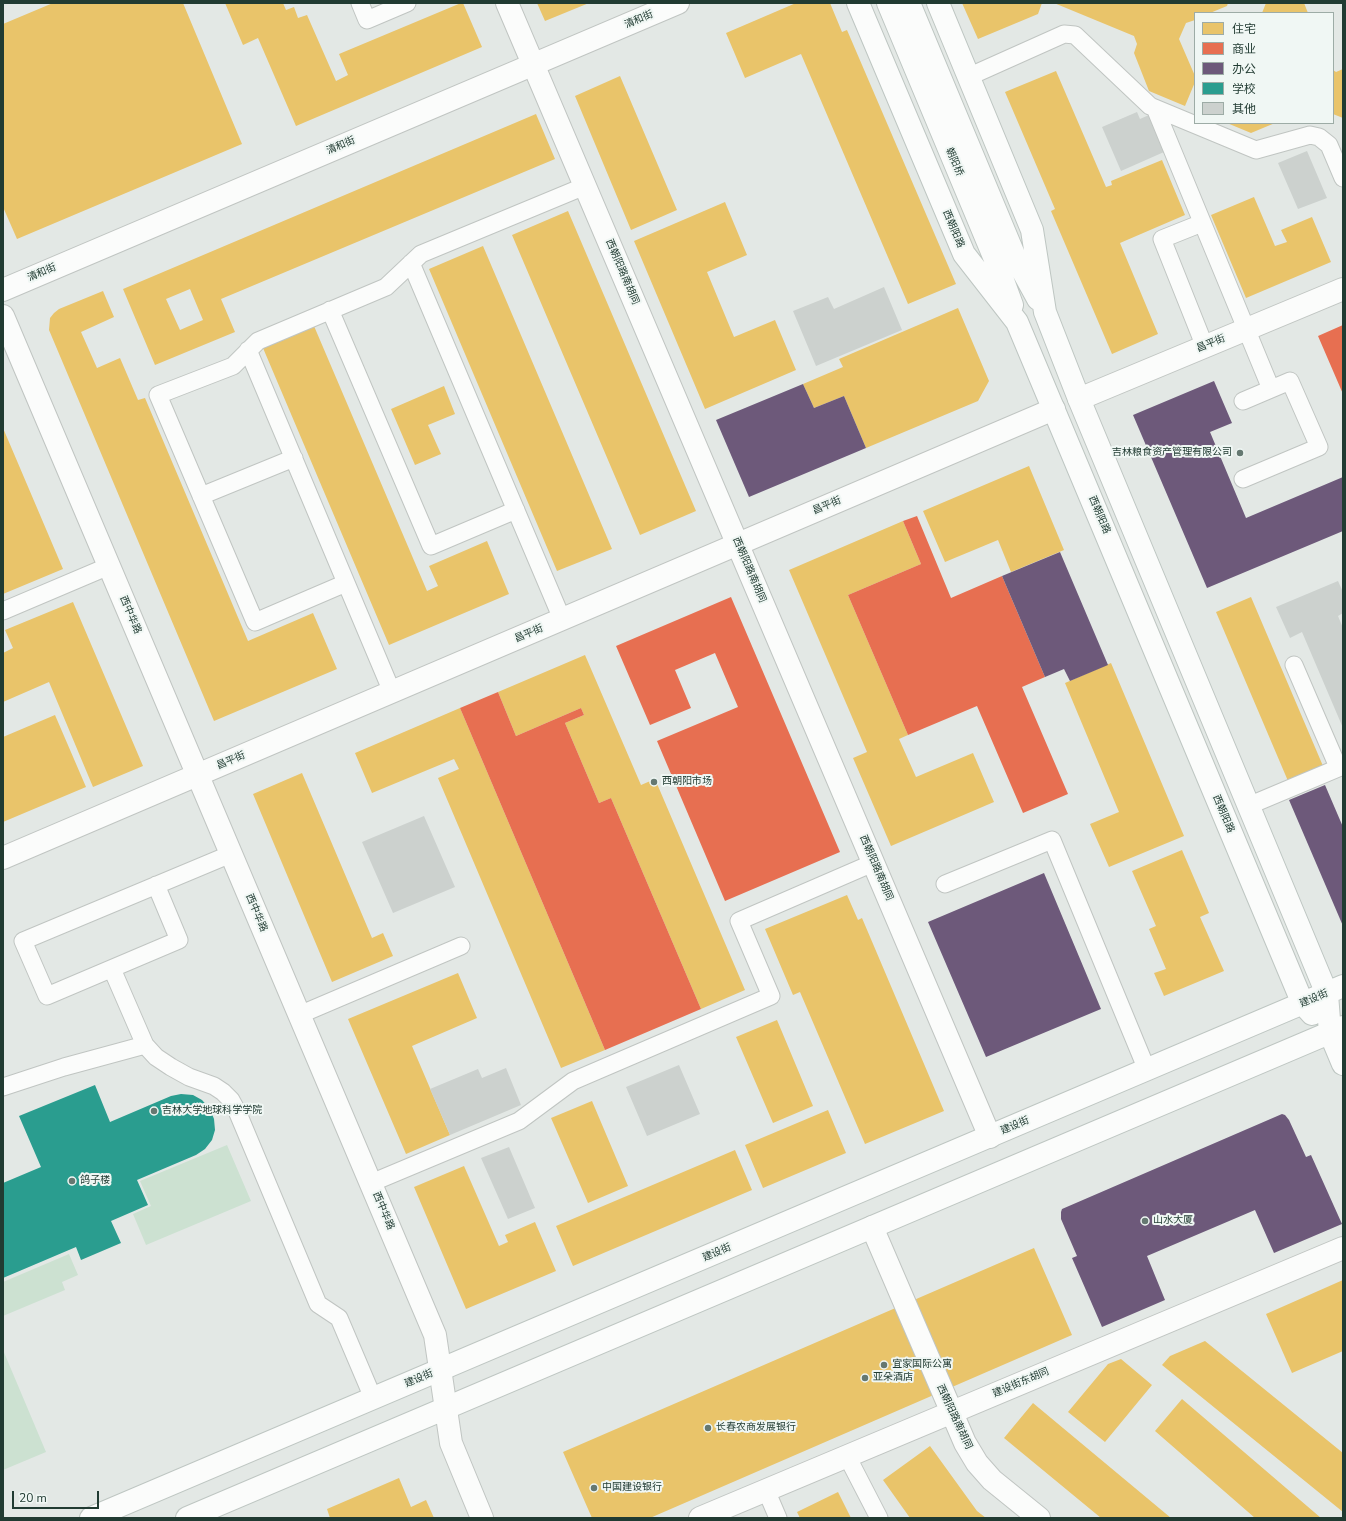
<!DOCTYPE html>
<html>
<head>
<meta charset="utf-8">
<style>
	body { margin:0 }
	#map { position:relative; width:1346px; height:1521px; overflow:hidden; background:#e3e8e5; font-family:"Nunito Sans","Noto Sans SC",sans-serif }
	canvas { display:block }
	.frame { position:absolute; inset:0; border:4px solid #213b32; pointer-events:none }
	.legend { position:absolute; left:1194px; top:12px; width:140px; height:112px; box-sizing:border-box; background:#f0f7f4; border:1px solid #9daca6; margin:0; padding:5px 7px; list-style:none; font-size:12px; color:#213b32 }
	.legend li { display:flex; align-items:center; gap:8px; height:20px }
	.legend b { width:20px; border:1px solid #9daca6 }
	.scale { position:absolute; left:12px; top:1491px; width:87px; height:18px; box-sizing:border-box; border:2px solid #213b32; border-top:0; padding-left:5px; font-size:12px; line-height:14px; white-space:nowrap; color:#213b32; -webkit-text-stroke:3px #f0f7f4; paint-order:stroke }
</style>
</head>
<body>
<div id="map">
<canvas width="1346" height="1521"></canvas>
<div class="frame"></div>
<ul class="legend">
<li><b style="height:11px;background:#e9c46a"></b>住宅</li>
<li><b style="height:11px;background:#e76f51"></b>商业</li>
<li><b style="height:11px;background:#6d597a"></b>办公</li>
<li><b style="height:11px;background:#2a9d8f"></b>学校</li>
<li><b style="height:11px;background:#ccd1ce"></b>其他</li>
</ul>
<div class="scale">20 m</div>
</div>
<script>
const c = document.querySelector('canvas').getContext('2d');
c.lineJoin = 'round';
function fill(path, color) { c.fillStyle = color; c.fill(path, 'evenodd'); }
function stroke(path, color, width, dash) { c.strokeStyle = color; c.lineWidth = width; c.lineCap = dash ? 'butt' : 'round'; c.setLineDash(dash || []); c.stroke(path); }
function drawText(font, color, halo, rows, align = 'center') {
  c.font = font + ' "Nunito Sans","Noto Sans SC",sans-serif'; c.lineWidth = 4; c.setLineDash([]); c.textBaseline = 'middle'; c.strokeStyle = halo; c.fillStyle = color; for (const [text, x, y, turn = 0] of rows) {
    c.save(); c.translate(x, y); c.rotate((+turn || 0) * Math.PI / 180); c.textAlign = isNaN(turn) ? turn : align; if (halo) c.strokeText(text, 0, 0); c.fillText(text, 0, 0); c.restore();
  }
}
fill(new Path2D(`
	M 227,1145 L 251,1201 L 146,1245 L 133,1214 L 151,1206 L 140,1181 Z
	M 69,1254 L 78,1275 L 62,1282 L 65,1290 L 3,1316 L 3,1282 Z
	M 3,1350 L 46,1452 L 3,1470 Z`), '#cce1d1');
fill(new Path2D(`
	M 53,3 L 183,3 L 242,144 L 17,239 L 3,207 L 3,24 Z
	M 225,3 L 283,3 L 286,10 L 294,7 L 298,18 L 307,15 L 336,81 L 348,75 L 339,54 L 461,3 L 463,3 L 482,47 L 296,126 L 258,38 L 243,45 Z
	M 537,3 L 589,3 L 545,21 Z
	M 796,3 L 830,3 L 842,32 L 847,30 L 956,284 L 908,304 L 801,54 L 745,78 L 726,33 Z
	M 962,3 L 1042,3 L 1038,14 L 978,39 Z
	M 1054,3 L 1228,3 L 1227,6 L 1210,13 L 1195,13 L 1195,20 L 1186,23 L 1179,39 L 1195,76 L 1195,82 L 1185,106 L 1149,91 L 1134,53 L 1137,44 L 1134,36 Z
	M 1266,3 L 1304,3 L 1308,13 L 1262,13 Z
	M 1343,69 L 1343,118 L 1333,114 L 1333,70 L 1336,72 Z
	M 1056,71 L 1106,187 L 1112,185 L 1111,181 L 1162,160 L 1185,215 L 1120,243 L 1158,334 L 1112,354 L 1051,211 L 1055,209 L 1005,92 Z
	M 620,76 L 677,210 L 631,230 L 575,96 Z
	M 536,114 L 555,159 L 221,299 L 235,332 L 155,365 L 123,289 ZM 190,289 L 203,320 L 180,330 L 166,299 Z
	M 1227,123 L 1275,123 L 1251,133 Z
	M 1254,197 L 1275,246 L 1287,242 L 1281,230 L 1312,217 L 1331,262 L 1246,298 L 1211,215 Z
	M 725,202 L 747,255 L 707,272 L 734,337 L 775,320 L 796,370 L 705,409 L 634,241 Z
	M 568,211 L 696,511 L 640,535 L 512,235 Z
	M 483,246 L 612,549 L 557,571 L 429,269 Z
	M 103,291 L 114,317 L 81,332 L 97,368 L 120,358 L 138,400 L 145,398 L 248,641 L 313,613 L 337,669 L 214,721 L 49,330 L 50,318 L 54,313 L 59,309 Z
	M 958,308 L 989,381 L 978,401 L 866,448 L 844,396 L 814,408 L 803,384 L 843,367 L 839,359 Z
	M 314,326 L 427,591 L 438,586 L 429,566 L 487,541 L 509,594 L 389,645 L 263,348 Z
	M 444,386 L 455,414 L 428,425 L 441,454 L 415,465 L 391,409 Z
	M 3,428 L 63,569 L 3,594 Z
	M 1029,466 L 1064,550 L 1011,572 L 998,540 L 945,562 L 923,511 Z
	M 903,521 L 921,564 L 848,595 L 908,735 L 899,739 L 916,777 L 973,753 L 994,802 L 891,846 L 853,758 L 867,752 L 789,570 Z
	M 1251,597 L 1323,766 L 1288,781 L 1216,612 Z
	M 73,602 L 143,766 L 93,787 L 49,682 L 3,702 L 3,653 L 13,648 L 5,630 Z
	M 585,655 L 641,785 L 655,779 L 745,990 L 701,1009 L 611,798 L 599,803 L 565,723 L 584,715 L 581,708 L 516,736 L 498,692 Z
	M 1111,663 L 1184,836 L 1109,867 L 1090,824 L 1119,812 L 1065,683 Z
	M 460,708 L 605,1050 L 561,1068 L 438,778 L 459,769 L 454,759 L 372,793 L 355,753 Z
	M 55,715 L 86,787 L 3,822 L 3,737 Z
	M 302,773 L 372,938 L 383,933 L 393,956 L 332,982 L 253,794 Z
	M 1182,850 L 1209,913 L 1200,917 L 1224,971 L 1164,996 L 1154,973 L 1166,969 L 1149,929 L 1156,926 L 1132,871 Z
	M 847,895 L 858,920 L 862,918 L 944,1111 L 865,1144 L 800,992 L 793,995 L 765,929 Z
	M 458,973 L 477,1018 L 412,1046 L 450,1135 L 406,1154 L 348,1019 Z
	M 777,1020 L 813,1106 L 773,1123 L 736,1037 Z
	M 592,1101 L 628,1186 L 588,1203 L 551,1118 Z
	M 828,1110 L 846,1153 L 763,1188 L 745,1145 Z
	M 735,1150 L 752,1190 L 573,1266 L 556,1226 Z
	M 464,1166 L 499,1246 L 508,1242 L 505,1235 L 535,1222 L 556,1271 L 466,1309 L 414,1187 Z
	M 1034,1248 L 1072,1335 L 650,1518 L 592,1518 L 563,1452 Z
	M 1343,1280 L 1343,1351 L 1292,1373 L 1266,1314 Z
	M 1205,1341 L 1343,1453 L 1343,1512 L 1162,1365 L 1170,1356 Z
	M 1121,1359 L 1152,1385 L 1105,1442 L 1068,1412 L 1108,1364 Z
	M 1182,1399 L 1258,1464 L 1321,1518 L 1255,1518 L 1155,1431 Z
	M 1033,1403 L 1171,1518 L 1101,1518 L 1004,1438 Z
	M 930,1446 L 977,1511 L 986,1518 L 910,1518 L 883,1480 Z
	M 399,1478 L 411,1507 L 426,1500 L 434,1518 L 330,1518 L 327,1509 Z
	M 838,1492 L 851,1518 L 800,1518 L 797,1512 Z`), '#e9c46a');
fill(new Path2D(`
	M 1343,325 L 1343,394 L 1318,336 Z
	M 917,516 L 951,598 L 1002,576 L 1045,677 L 1022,687 L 1068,794 L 1023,813 L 977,706 L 908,735 L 848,595 L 921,564 L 903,521 Z
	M 731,597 L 840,852 L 725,901 L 657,741 L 738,707 L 715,653 L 675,670 L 691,708 L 650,725 L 616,646 Z
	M 498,692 L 516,736 L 581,708 L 584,715 L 565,723 L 599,803 L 611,798 L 701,1009 L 605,1050 L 460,708 Z`), '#e76f51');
fill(new Path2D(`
	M 1214,381 L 1232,423 L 1210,432 L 1246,518 L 1343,477 L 1343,531 L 1207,588 L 1133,415 Z
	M 803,384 L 814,408 L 844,396 L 866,448 L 749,497 L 716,420 Z
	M 1060,552 L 1108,665 L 1070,681 L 1064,669 L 1045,677 L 1002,576 Z
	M 1325,785 L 1343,827 L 1343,926 L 1289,800 Z
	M 1044,873 L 1101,1009 L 986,1057 L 928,922 Z
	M 1282,1114 L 1285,1115 L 1289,1120 L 1306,1157 L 1311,1155 L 1342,1224 L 1274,1253 L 1255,1210 L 1147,1256 L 1165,1300 L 1102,1327 L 1072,1258 L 1077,1256 L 1061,1219 L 1061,1212 L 1062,1209 Z`), '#6d597a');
fill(new Path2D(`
	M 95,1085 L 110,1122 L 171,1096 L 181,1094 L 193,1095 L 202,1100 L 210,1109 L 214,1119 L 215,1130 L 212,1140 L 205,1149 L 196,1155 L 137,1180 L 148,1205 L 111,1221 L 121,1243 L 81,1260 L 76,1247 L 3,1278 L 3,1183 L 41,1167 L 19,1116 Z`), '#2a9d8f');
fill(new Path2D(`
	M 1137,112 L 1140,119 L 1149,115 L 1164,152 L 1121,171 L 1102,127 Z
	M 1307,151 L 1327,198 L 1298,209 L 1278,163 Z
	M 884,287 L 902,330 L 816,366 L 793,311 L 828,297 L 834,309 Z
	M 1338,581 L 1343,592 L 1343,613 L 1338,616 L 1343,628 L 1343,728 L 1302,632 L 1290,638 L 1276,607 Z
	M 424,816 L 455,887 L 393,913 L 362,842 Z
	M 679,1065 L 700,1114 L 647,1136 L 626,1087 Z
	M 506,1068 L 521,1105 L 450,1135 L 430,1089 L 478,1069 L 482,1078 Z
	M 509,1147 L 535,1208 L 508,1219 L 481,1158 Z`), '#ccd1ce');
const service = new Path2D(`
	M 360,3 L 367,20 L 407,3
	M 968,77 L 1064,34 L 1075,35 L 1150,106 L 1256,150 L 1310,135 L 1319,137 L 1329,145 L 1343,178
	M 1155,108 L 1271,389
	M 1202,223 L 1162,239 L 1205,347
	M 411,263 L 562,619
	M 330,310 L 431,546 L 516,510
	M 248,350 L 392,692
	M 1243,479 L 1319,447 L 1290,381 L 1243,401
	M 201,496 L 294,458
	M 346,583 L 255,622 L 158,395 L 233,366 L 258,341 L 386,287 L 421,254 L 585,186
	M 3,611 L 109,566
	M 1294,665 L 1338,767
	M 1248,806 L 1343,766
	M 945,884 L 1052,840 L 1147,1070
	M 156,885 L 179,940 L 47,996 L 23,941 L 231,854
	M 112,969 L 145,1045 L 156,1057 L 171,1067 L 189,1077 L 214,1086 L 223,1092 L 231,1100 L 237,1111 L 318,1304 L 339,1318 L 373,1398
	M 299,1015 L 461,946
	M 3,1087 L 64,1067 L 145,1045
	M 371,1183 L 519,1121 L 573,1081 L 771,996 L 739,921 L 873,863
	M 847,1456 L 879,1518
	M 766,1490 L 778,1518`);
const minor = new Path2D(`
	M 507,3 L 990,1137
	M 872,1227 L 965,1443 L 977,1463 L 992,1480 L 1039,1518
	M 700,1518 L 1343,1248`);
const tertiary = new Path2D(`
	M 3,290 L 678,3
	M 3,316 L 435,1335 L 451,1443 L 482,1518
	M 1079,399 L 1343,289
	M 3,858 L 1054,409`);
const secondary = new Path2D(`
	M 858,3 L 964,254 L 1017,322 L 1303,1004 L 1312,1014
	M 888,3 L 997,264 L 1012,305
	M 909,3 L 1015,257 L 1038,299
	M 938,3 L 1032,230 L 1045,312 L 1079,399 L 1327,994 L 1330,1033 L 1343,1064
	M 91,1518 L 1343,986
	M 187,1518 L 1343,1027`);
stroke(service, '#c0c5c2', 19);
stroke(minor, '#c0c5c2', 24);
stroke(tertiary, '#c0c5c2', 24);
stroke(secondary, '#bec6c2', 24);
stroke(service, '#fbfcfb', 17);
stroke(minor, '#fbfcfb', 22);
stroke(tertiary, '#fbfcfb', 22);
stroke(secondary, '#fbfcfb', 22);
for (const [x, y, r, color] of [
	[1240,453,4,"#657871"],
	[654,782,4,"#657871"],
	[154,1111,4,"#657871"],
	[72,1181,4,"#657871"],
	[1145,1221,4,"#657871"],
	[884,1365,4,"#657871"],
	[865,1378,4,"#657871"],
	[708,1428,4,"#657871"],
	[594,1488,4,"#657871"]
]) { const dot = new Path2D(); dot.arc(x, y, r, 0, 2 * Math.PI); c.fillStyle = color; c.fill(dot); stroke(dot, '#f0f7f4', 1.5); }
drawText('10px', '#213b32', '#f0f7f4', [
	["清和街",639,20,-23],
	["清和街",341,146,-23],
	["朝阳桥",954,162,67],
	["西朝阳路",953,229,67],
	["西朝阳路南胡同",622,272,67],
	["清和街",42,273,-23],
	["昌平街",1211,344,-22],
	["昌平街",827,506,-23],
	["西朝阳路",1099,515,67],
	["西朝阳路南胡同",749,570,67],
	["西中华路",130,615,67],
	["昌平街",529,634,-23],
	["昌平街",231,761,-23],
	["西朝阳路",1223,814,67],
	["西朝阳路南胡同",876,868,67],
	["西中华路",256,913,67],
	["建设街",1314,999,-23],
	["建设街",1015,1126,-23],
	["西中华路",383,1211,67],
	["建设街",717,1253,-23],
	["建设街",419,1379,-23],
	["建设街东胡同",1021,1383,-23],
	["西朝阳路南胡同",954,1417,65]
]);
drawText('10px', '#213b32', '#f0f7f4', [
	["吉林粮食资产管理有限公司",1232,453,"right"],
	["西朝阳市场",662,782],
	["吉林大学地球科学学院",162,1111],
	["鸽子楼",80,1181],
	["山水大厦",1153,1221],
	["宜家国际公寓",892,1365],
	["亚朵酒店",873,1378],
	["长春农商发展银行",716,1428],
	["中国建设银行",602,1488]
], 'left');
</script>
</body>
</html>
